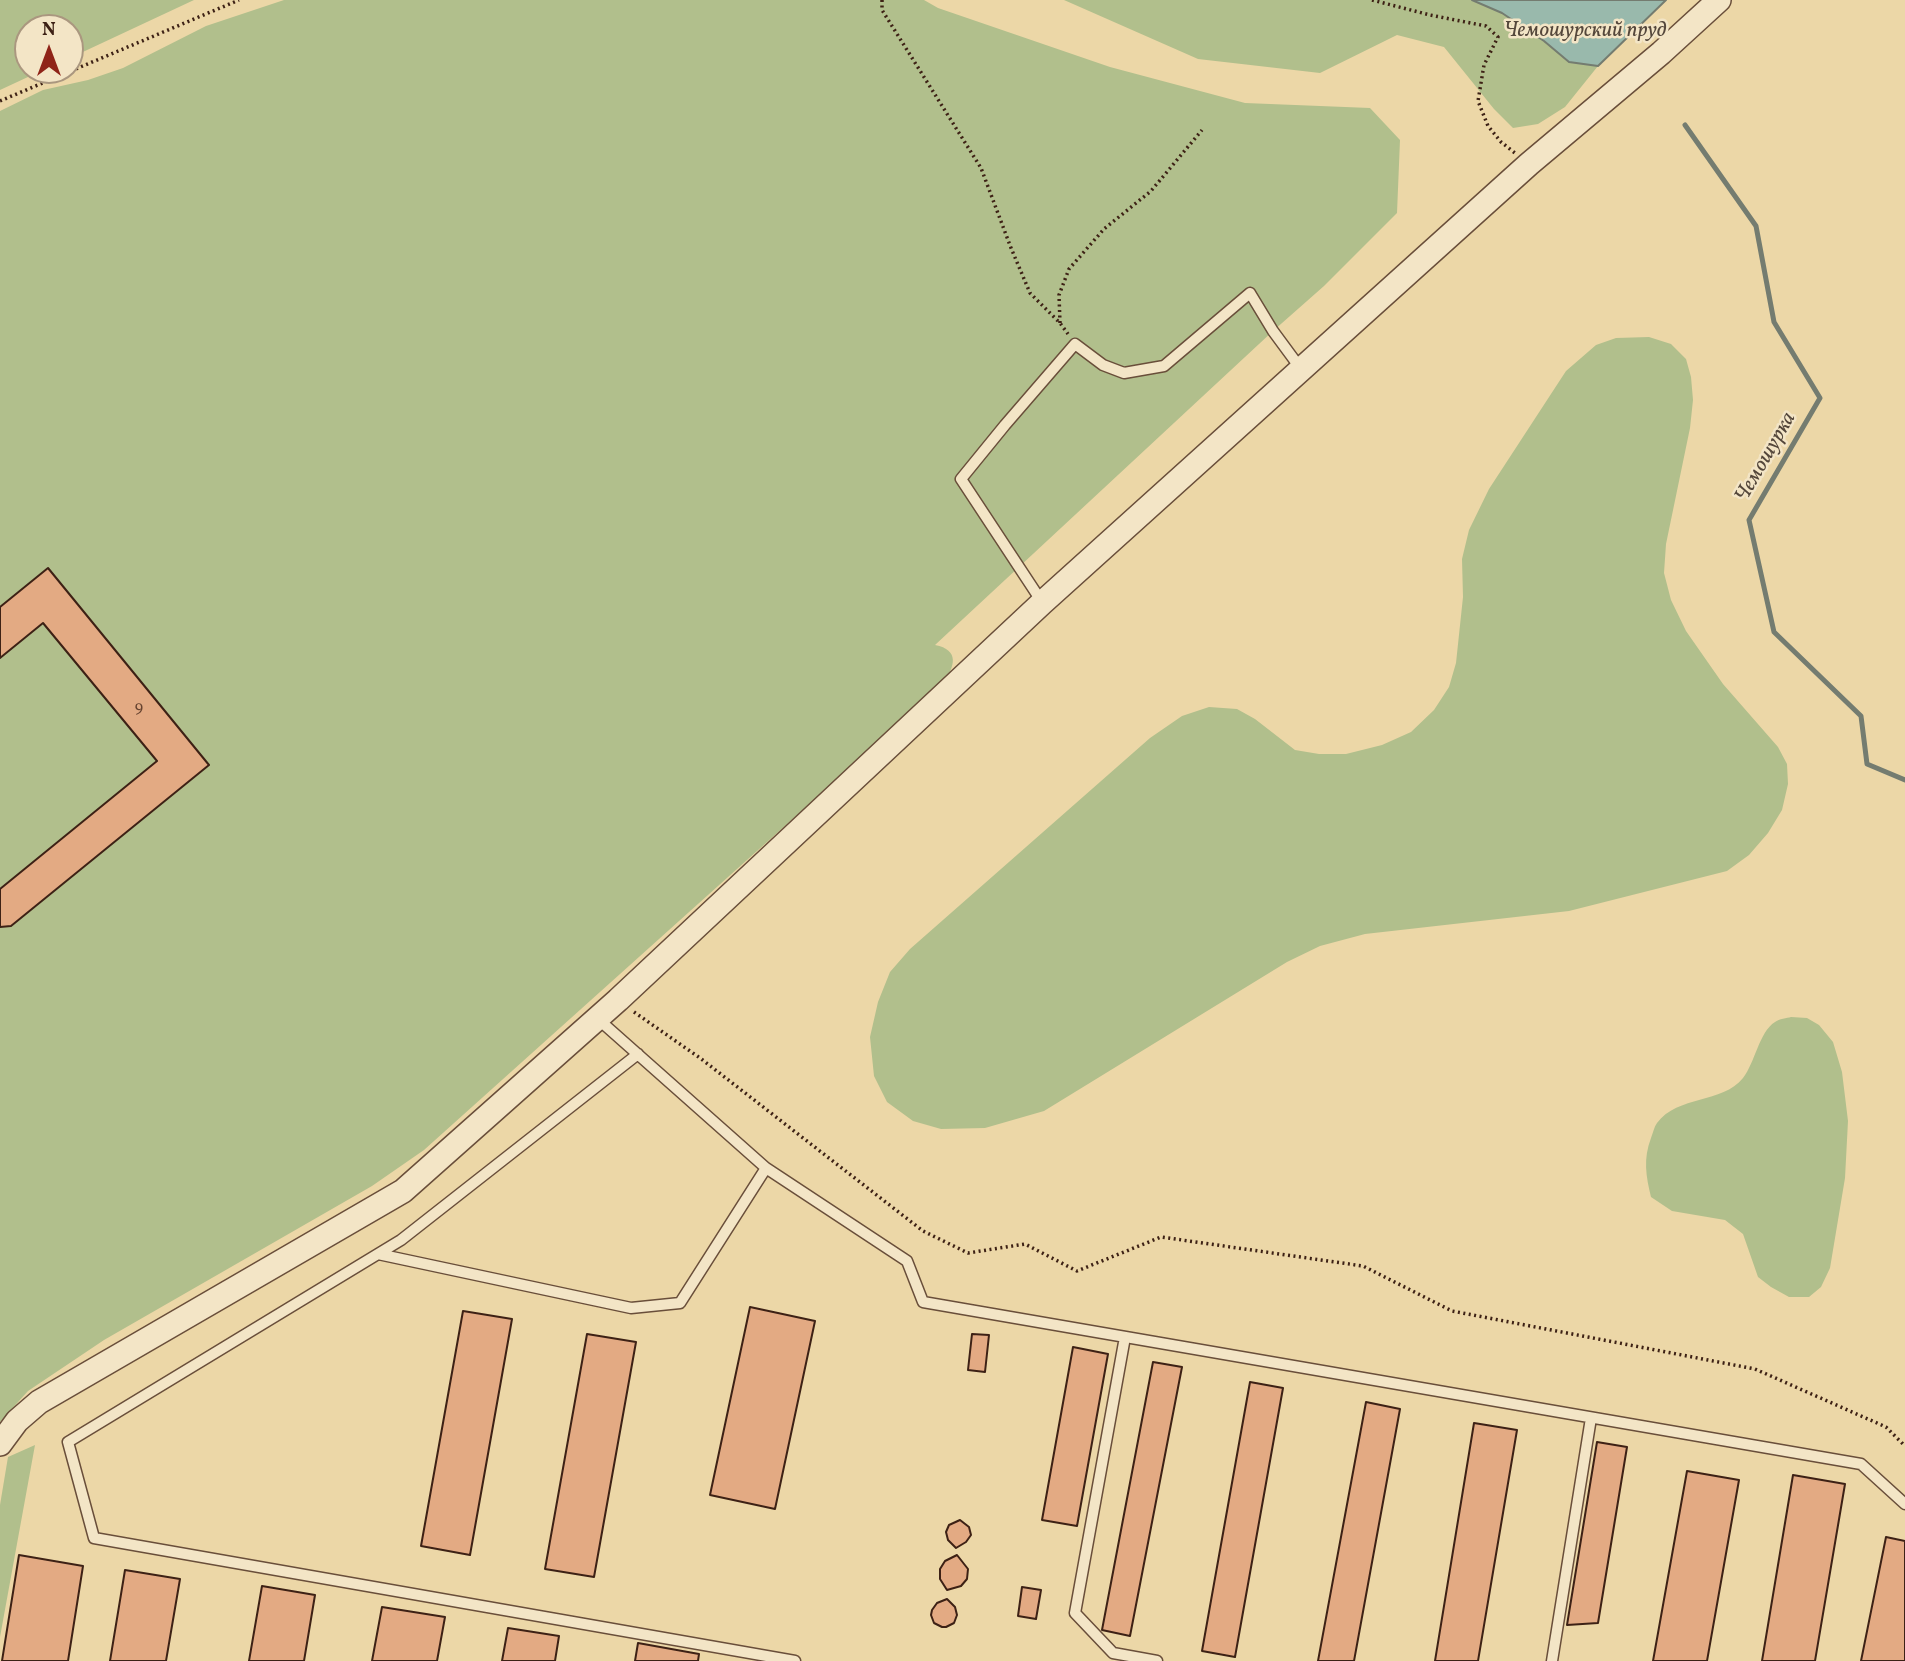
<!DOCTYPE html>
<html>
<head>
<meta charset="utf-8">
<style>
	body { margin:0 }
	#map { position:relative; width:1905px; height:1661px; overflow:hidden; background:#ecd7a7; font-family:Vollkorn,serif }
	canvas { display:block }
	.north { position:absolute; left:14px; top:14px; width:70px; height:70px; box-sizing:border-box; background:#f3e5c6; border:2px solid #aa977f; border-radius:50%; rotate:0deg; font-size:19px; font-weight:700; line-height:28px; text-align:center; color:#3d2115 }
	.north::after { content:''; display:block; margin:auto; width:24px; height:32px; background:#8f2418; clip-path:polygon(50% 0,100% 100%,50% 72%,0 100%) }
</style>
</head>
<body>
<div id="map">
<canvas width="1905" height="1661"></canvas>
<div class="north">N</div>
</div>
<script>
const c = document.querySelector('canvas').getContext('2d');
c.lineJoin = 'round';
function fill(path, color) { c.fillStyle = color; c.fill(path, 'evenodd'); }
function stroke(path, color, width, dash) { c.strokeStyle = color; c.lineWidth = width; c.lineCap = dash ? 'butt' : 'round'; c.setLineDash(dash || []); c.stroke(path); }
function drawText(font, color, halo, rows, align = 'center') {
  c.font = font + ' Vollkorn,serif'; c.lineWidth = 5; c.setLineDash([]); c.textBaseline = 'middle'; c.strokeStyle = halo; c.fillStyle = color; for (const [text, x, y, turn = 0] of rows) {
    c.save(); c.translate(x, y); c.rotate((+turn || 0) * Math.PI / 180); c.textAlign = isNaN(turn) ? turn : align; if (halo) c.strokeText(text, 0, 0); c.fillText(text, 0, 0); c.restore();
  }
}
fill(new Path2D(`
	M 0,0 L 194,0 L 70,58 L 70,28 L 28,28 L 28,70 L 43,70 L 0,90 Z
	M 284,0 L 924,0 L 938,8 L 1110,67 L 1245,103 L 1370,108 L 1400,140 L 1397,213 L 1324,286 L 1273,331 L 935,645 C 960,650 955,666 943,684 L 424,1150 L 372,1186 L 104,1340 L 28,1391 L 0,1422 L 0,111 L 43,90 L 88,80 L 123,68 L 206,26 Z
	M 1064,0 L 1472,0 L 1502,13 L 1544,41 L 1569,62 L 1598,66 L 1565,107 L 1538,124 L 1513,128 L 1494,109 L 1444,47 L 1397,35 L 1320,73 L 1198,59 Z
	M 1649,337 L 1671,344 L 1686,359 L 1691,377 L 1693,400 L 1690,428 L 1666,544 L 1664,573 L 1671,600 L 1686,631 L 1723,684 L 1778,747 L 1787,764 L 1788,784 L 1782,810 L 1768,833 L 1749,855 L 1727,871 L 1569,911 L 1365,934 L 1320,946 L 1287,962 L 1044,1111 L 985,1128 L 941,1129 L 913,1121 L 887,1102 L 874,1076 L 870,1037 L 878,1002 L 890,972 L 910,949 L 1150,738 L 1182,716 L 1209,707 L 1237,709 L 1255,719 L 1295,750 L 1319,754 L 1346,754 L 1382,745 L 1411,732 L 1434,710 L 1449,687 L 1456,663 L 1463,597 L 1462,559 L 1469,530 L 1489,489 L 1566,371 L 1596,345 L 1616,338 Z
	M 1791,1017 L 1807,1018 L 1819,1025 L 1833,1042 L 1842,1072 L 1848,1121 L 1845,1178 L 1830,1268 L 1821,1287 L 1809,1297 L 1789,1297 L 1771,1287 L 1758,1277 L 1743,1234 L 1725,1220 L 1672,1211 L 1651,1197 C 1646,1176 1643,1159 1651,1138 C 1653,1133 1654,1127 1657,1123 C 1678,1095 1722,1104 1743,1078 C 1755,1063 1759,1032 1775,1022 C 1779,1019 1787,1018 1791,1017 Z
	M 35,1445 L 0,1637 L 0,1505 L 8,1457 Z`), '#b1bf8c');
const water = new Path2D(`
	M 1472,0 L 1666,0 L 1598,66 L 1569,62 L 1544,41 L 1502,13 Z`);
fill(water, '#99b9ac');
stroke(water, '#747c70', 2);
stroke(new Path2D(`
	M 1685,125 L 1756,226 L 1774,322 L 1820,398 L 1749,520 L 1774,632 L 1861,716 L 1867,764 L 1905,780`), '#747c70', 5);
const building = new Path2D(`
	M 48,568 L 209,765 L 11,926 L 0,927 L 0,889 L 157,761 L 43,623 L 0,658 L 0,607 Z
	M 750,1307 L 815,1321 L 775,1509 L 710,1495 Z
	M 463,1311 L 512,1319 L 470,1555 L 421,1546 Z
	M 587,1334 L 636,1342 L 594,1577 L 545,1569 Z
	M 972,1334 L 989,1335 L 985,1372 L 968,1370 Z
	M 1073,1347 L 1108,1354 L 1077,1526 L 1042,1520 Z
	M 1153,1362 L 1182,1367 L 1130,1636 L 1102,1630 Z
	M 1250,1382 L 1283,1388 L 1235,1657 L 1202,1651 Z
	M 1366,1402 L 1400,1409 L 1354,1661 L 1318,1661 Z
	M 1474,1423 L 1517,1430 L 1478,1661 L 1435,1661 Z
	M 1597,1442 L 1627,1447 L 1598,1623 L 1567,1625 Z
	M 1687,1471 L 1739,1480 L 1707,1661 L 1653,1661 Z
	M 1793,1475 L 1845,1484 L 1815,1661 L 1762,1661 Z
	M 960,1520 L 969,1527 L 971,1535 L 966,1542 L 956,1548 L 948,1540 L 946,1532 L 949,1525 Z
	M 1886,1537 L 1905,1541 L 1905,1661 L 1861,1661 Z
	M 19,1555 L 83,1566 L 68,1661 L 2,1661 Z
	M 957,1555 L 968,1569 L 967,1579 L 961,1586 L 947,1590 L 940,1579 L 940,1569 L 945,1561 Z
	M 125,1570 L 180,1579 L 166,1661 L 110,1661 Z
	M 262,1586 L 315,1595 L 304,1661 L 249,1661 Z
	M 1022,1587 L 1041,1590 L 1036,1619 L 1018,1616 Z
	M 947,1599 L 955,1607 L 957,1615 L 954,1623 L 946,1627 L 942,1627 L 934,1623 L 931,1615 L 932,1610 L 937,1603 Z
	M 382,1607 L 445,1617 L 437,1661 L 372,1661 Z
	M 508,1628 L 559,1636 L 555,1661 L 502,1661 Z
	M 638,1643 L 699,1654 L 698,1661 L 635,1661 Z`);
fill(building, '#e3aa83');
stroke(building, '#3d2115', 2);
const service = new Path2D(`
	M 1042,602 L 961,479 L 1005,425 L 1075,344 L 1103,365 L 1124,373 L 1164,366 L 1250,293 L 1273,331 L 1301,369
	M 598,1019 L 766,1168 L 907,1261 L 923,1302 L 1861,1464 L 1905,1504
	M 638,1054 L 401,1240 L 68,1442 L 94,1538 L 795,1661
	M 378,1254 L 631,1308 L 680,1303 L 766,1168
	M 1125,1337 L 1075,1613 L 1113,1653 L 1157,1661
	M 1552,1661 L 1591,1418`);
const tertiary = new Path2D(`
	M 0,1444 L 17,1421 L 39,1402 L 403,1191 L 618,1000 L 1042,603 L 1529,164 L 1661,53 L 1719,0`);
stroke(service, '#694e3a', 13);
stroke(tertiary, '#694e3a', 26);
stroke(new Path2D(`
	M 882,0 L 882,10 L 981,168 L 1011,248 L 1030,293 L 1060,323 L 1068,334
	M 1372,0 L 1430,15 L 1486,26 L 1498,37 L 1484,65 L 1478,101 L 1488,126 L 1501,142 L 1515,153
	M 0,101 L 239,0
	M 1060,323 L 1059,295 L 1069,269 L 1104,229 L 1151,191 L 1202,130
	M 634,1012 L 700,1058 L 923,1231 L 968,1253 L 1025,1244 L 1077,1271 L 1161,1237 L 1363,1266 L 1452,1311 L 1755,1369 L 1886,1427 L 1905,1446`), '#3d2115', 3.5, [2, 3.5]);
stroke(service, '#f3e5c6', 10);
stroke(tertiary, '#f3e5c6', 23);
drawText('16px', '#664330', null, [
	["9",139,709]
]);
drawText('italic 21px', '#54473b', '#f3e5c6', [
	["Чемошурский пруд",1585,32],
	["Чемошурка",1767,458,-60]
]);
</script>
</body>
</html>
